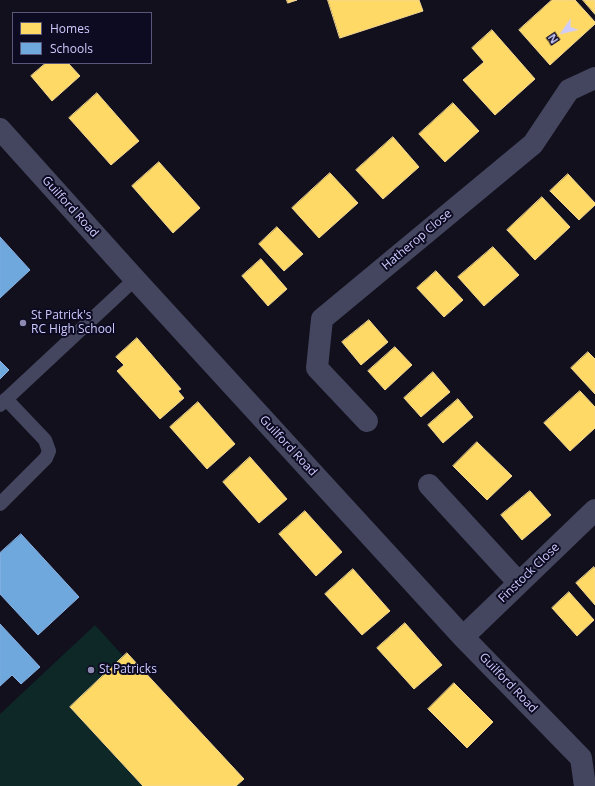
<!DOCTYPE html>
<html>
<head>
<meta charset="utf-8">
<style>
	body { margin:0 }
	#map { position:relative; width:595px; height:786px; overflow:hidden; background:#11101c; font-family:"Open Sans",sans-serif }
	canvas { display:block }
	.legend { position:absolute; left:12px; top:12px; width:140px; height:52px; box-sizing:border-box; background:#0d0b21; border:1px solid #5a587a; margin:0; padding:5px 7px; list-style:none; font-size:12px; color:#cecbff }
	.legend li { display:flex; align-items:center; gap:8px; height:20px }
	.legend b { width:20px; border:1px solid #5a587a }
	.north { position:absolute; left:543px; top:12px; width:40px; height:40px; -webkit-text-stroke:3px #0d0b21; paint-order:stroke; rotate:236deg; font-size:11px; font-weight:700; line-height:16px; text-align:center; color:#cecbff }
	.north::after { content:''; display:block; margin:auto; width:14px; height:18px; background:#cecbff; clip-path:polygon(50% 0,100% 100%,50% 72%,0 100%) }
</style>
</head>
<body>
<div id="map">
<canvas width="595" height="786"></canvas>
<ul class="legend">
<li><b style="height:11px;background:#ffd966"></b>Homes</li>
<li><b style="height:11px;background:#6fa8dc"></b>Schools</li>
</ul>
<div class="north">N</div>
</div>
<script>
const c = document.querySelector('canvas').getContext('2d');
c.lineJoin = 'round';
function fill(path, color) { c.fillStyle = color; c.fill(path, 'evenodd'); }
function stroke(path, color, width, dash) { c.strokeStyle = color; c.lineWidth = width; c.lineCap = dash ? 'butt' : 'round'; c.setLineDash(dash || []); c.stroke(path); }
function drawText(font, color, halo, rows, align = 'center') {
  c.font = font + ' "Open Sans",sans-serif'; c.lineWidth = 4; c.setLineDash([]); c.textBaseline = 'middle'; c.strokeStyle = halo; c.fillStyle = color; for (const [text, x, y, turn = 0] of rows) {
    c.save(); c.translate(x, y); c.rotate((+turn || 0) * Math.PI / 180); c.textAlign = isNaN(turn) ? turn : align; if (halo) c.strokeText(text, 0, 0); c.fillText(text, 0, 0); c.restore();
  }
}
fill(new Path2D(`
	M 95,625 L 241,786 L 0,786 L 0,714 Z`), '#0e2827');
const homes = new Path2D(`
	M 287,0 L 297,0 L 288,3 Z
	M 328,0 L 419,0 L 423,11 L 340,38 Z
	M 552,0 L 575,0 L 595,22 L 595,24 L 550,65 L 519,30 Z
	M 583,0 L 595,0 L 595,14 Z
	M 492,30 L 535,79 L 495,115 L 463,80 L 484,62 L 472,48 Z
	M 46,63 L 68,63 L 80,76 L 52,101 L 31,76 Z
	M 97,93 L 139,141 L 111,165 L 69,118 Z
	M 453,103 L 479,131 L 445,162 L 419,134 Z
	M 393,137 L 419,167 L 383,199 L 356,170 Z
	M 159,162 L 200,208 L 173,233 L 132,186 Z
	M 330,173 L 358,203 L 319,238 L 292,208 Z
	M 568,174 L 595,203 L 595,205 L 579,220 L 550,191 Z
	M 542,197 L 570,227 L 535,260 L 507,230 Z
	M 277,227 L 303,254 L 284,271 L 259,244 Z
	M 493,247 L 519,275 L 484,306 L 458,277 Z
	M 261,259 L 287,289 L 268,306 L 242,276 Z
	M 436,271 L 463,300 L 444,317 L 417,288 Z
	M 369,320 L 388,342 L 361,365 L 342,342 Z
	M 137,338 L 181,389 L 178,391 L 184,398 L 160,419 L 117,371 L 124,365 L 116,357 Z
	M 395,347 L 412,365 L 385,390 L 368,371 Z
	M 588,352 L 595,359 L 595,394 L 571,368 Z
	M 433,372 L 450,392 L 421,417 L 404,398 Z
	M 580,391 L 595,407 L 595,428 L 570,451 L 544,423 Z
	M 458,399 L 473,417 L 443,443 L 428,425 Z
	M 198,402 L 235,444 L 207,469 L 170,427 Z
	M 477,442 L 512,476 L 487,500 L 453,466 Z
	M 250,457 L 287,499 L 259,523 L 223,482 Z
	M 530,491 L 551,515 L 522,540 L 501,515 Z
	M 305,511 L 342,552 L 316,576 L 279,534 Z
	M 594,567 L 595,569 L 595,605 L 576,583 Z
	M 353,569 L 390,611 L 362,635 L 325,594 Z
	M 569,592 L 594,620 L 577,636 L 552,608 Z
	M 405,623 L 442,665 L 414,689 L 377,648 Z
	M 127,653 L 244,779 L 236,786 L 143,786 L 70,707 Z
	M 454,683 L 493,722 L 467,748 L 428,709 Z`);
fill(homes, '#ffd966');
stroke(homes, '#f0d594', 1);
const schools = new Path2D(`
	M 0,237 L 30,270 L 0,298 Z
	M 0,361 L 9,370 L 0,379 Z
	M 21,534 L 79,597 L 38,635 L 0,594 L 0,553 Z
	M 0,624 L 40,667 L 21,684 L 12,675 L 0,686 Z`);
fill(schools, '#6fa8dc');
stroke(schools, '#8cb2e6', 1);
stroke(new Path2D(`
	M 0,405 L 135,279
	M 0,504 L 46,458 L 49,451 L 45,440 L 6,399`), '#44455e', 14);
stroke(new Path2D(`
	M 0,129 L 135,279 L 463,637 L 581,758 L 585,786
	M 367,421 L 317,368 L 322,319 L 533,144 L 569,90 L 595,78
	M 429,485 L 519,583
	M 463,637 L 595,510`), '#44455e', 22);
for (const [x, y, r, color] of [
	[23,323,4,"#8c8ab0"],
	[91,670,4,"#8c8ab0"]
]) { const dot = new Path2D(); dot.arc(x, y, r, 0, 2 * Math.PI); c.fillStyle = color; c.fill(dot); stroke(dot, '#0d0b21', 1.5); }
drawText('12px', '#cecbff', '#0d0b21', [
	["Guilford Road",70,207,48],
	["Hatherop Close",417,240,-40],
	["Guilford Road",288,446,47],
	["Finstock Close",529,573,-44],
	["Guilford Road",508,683,46]
]);
drawText('12px', '#cecbff', '#0d0b21', [
	["St Patrick's",31,316],
	["RC High School",31,330],
	["St Patricks",99,670]
], 'left');
</script>
</body>
</html>
